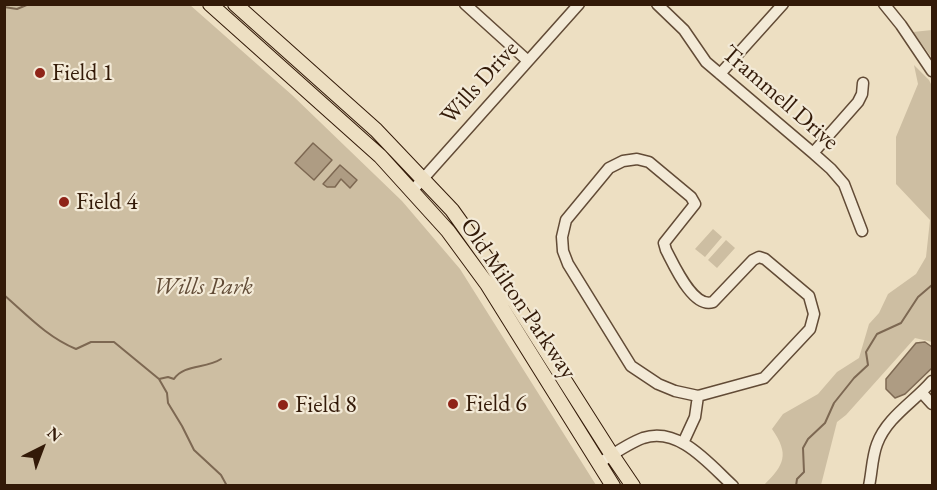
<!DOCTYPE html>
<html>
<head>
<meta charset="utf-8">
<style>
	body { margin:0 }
	#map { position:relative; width:937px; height:490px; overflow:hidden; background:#eddfc2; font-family:"EB Garamond",serif }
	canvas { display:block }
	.frame { position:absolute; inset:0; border:6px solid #331a08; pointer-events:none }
	.north { position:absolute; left:12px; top:418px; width:60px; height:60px; -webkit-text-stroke:4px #f3ead7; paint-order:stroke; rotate:42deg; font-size:16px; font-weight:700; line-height:24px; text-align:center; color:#331a08 }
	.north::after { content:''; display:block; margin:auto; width:21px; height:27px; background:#331a08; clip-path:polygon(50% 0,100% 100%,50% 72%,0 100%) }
</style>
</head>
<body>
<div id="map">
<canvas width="937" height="490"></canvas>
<div class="frame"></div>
<div class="north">N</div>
</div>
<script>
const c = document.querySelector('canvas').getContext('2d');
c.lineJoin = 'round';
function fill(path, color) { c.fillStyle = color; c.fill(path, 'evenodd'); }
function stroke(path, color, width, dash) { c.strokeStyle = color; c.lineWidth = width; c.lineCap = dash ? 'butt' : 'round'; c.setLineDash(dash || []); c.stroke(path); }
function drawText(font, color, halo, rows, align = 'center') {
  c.font = font + ' "EB Garamond",serif'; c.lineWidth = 4.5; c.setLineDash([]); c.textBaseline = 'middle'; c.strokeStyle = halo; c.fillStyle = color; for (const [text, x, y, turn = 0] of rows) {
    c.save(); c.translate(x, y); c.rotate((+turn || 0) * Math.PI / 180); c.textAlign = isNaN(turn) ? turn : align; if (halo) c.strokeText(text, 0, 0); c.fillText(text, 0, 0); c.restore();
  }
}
fill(new Path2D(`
	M 4,5 L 190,5 L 292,95 L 402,201 L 460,269 L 596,485 L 5,485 Z
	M 932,30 L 932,58 L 913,32 Z
	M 914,65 L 929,80 L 932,86 L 932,342 L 915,338 L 846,415 L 837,422 L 821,485 L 764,485 C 784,465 790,455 772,429 L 783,414 L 818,394 L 837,372 L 859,358 L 869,324 L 879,313 L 888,294 L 916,274 L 926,257 L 930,220 L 896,184 L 896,137 L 918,84 Z
	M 713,229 L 722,237 L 705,257 L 695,249 Z
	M 726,240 L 735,248 L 717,268 L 708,260 Z`), '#cdbea2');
const water = new Path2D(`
	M 313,143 L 332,160 L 314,180 L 295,163 Z
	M 340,165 L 357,180 L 350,188 L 341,179 L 335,187 L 327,187 L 323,184 Z
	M 925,342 L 932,347 L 932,368 L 905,394 L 895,398 L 886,389 L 886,379 L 916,343 Z`);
fill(water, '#ae9c83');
stroke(water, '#7d6852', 1.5);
stroke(new Path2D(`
	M 4,7 L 17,9 L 29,4
	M 4,295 C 27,315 47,337 76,349 L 91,342 L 114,342 L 159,379 L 167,393 L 168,403 L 182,426 L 194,450 L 221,475 L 227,486
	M 159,379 L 168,377 L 174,379 C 184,364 206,369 221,359
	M 796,486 L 797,479 L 804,472 L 803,448 L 808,439 L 825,423 L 834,403 L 854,378 L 868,365 L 866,352 L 877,334 L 901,323 L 918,297 L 932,285`), '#7d6852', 2);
const minor = new Path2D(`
	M 465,4 L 528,61
	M 657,4 L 684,30 L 706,62 L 813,153 L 831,169 L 844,184 L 862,231
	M 884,4 L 901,25 L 932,71
	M 720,74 L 783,4
	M 813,153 L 858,102 L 862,94 L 863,83
	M 637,159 L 649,162 L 691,197 L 695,204 L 664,243 L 666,250 C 674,265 693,309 713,302 L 753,260 L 759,257 L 765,259 L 809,296 L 814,314 L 810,329 L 764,378 L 698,396 L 675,391 L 658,384 L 631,366 L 568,264 L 563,251 L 562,237 L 566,220 L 609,168 L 623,161 Z
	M 413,190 L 579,4
	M 922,393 L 932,404
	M 683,443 L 695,417 L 698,396
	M 598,464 C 612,455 627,444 643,438 C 679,426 709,464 733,486
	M 869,486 C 872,472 872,457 877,444 C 887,417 914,402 932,381`);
const major = new Path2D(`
	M 210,4 L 380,156 L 448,231 L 487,284 L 613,486
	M 235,4 L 376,130 L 452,210 L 490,263 L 612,455 L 633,486`);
stroke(minor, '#624b36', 13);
stroke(major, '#331a08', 16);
stroke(minor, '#f3ead7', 10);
stroke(major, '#eddfc2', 14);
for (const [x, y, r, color] of [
	[40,73,6,"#8f2418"],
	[64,202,6,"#8f2418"],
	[453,404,6,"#8f2418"],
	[283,405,6,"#8f2418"]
]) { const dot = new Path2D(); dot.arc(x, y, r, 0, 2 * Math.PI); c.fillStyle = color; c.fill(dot); stroke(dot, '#f3ead7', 2); }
drawText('24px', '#331a08', '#f3ead7', [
	["Field 1",52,73],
	["Field 4",76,202],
	["Field 6",465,404],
	["Field 8",295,405]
], 'left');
drawText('24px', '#331a08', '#f3ead7', [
	["Wills Drive",480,83,-48],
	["Trammell Drive",780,98,41],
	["Old Milton Parkway",518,299,56]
]);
drawText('italic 24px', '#614b36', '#f3ead7', [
	["Wills Park",203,287]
]);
</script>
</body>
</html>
